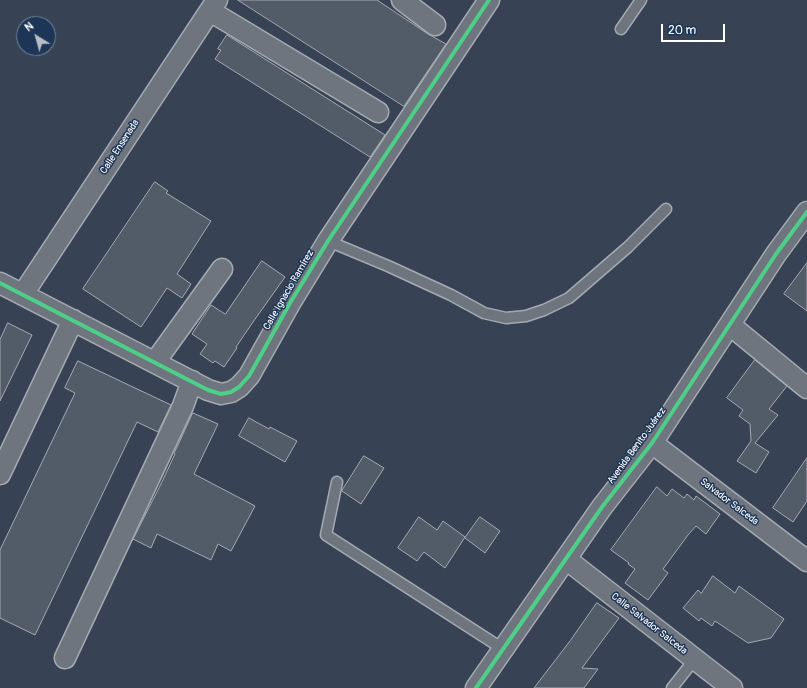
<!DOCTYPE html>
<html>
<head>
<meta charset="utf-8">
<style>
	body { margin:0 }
	#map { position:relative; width:807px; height:688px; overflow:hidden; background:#374354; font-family:Pangolin,sans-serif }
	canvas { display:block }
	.north { position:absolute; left:16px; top:16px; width:40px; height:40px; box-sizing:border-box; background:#1d3557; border:1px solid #77869a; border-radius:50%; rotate:323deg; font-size:11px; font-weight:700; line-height:16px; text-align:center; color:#fff }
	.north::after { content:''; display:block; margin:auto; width:14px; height:18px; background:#b9bdc3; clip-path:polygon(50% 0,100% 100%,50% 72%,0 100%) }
	.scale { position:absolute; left:661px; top:24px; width:64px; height:18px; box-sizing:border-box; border:2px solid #fff; border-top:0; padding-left:5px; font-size:12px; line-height:14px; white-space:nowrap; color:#fff; -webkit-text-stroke:3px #1d3557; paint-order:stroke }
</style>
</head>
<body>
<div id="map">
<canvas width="807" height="688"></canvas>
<div class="north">N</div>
<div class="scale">20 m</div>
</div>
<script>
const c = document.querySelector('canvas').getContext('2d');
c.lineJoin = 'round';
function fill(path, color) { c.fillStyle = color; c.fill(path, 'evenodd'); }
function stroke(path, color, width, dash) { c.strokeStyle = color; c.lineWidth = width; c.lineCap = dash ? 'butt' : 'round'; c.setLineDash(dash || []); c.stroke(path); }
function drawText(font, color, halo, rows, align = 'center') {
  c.font = font + ' Pangolin,sans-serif'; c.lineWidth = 3; c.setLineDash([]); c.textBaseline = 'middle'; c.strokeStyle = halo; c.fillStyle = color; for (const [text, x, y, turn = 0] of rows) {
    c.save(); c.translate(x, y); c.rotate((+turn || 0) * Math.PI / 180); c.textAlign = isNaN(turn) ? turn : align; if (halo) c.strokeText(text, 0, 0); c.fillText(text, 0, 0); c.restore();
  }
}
const building = new Path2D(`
	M 238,0 L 377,0 L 428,34 L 446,44 L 404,106 Z
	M 227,35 L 385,135 L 370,157 L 215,59 L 221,50 L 218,49 Z
	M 155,182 L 168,191 L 166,193 L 211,221 L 177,274 L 191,284 L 182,298 L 167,288 L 141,327 L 83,289 Z
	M 262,261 L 285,277 L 253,322 L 236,347 L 237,348 L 224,367 L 215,361 L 213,363 L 200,354 L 207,344 L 192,334 L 211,305 L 225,314 Z
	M 807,263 L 807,311 L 784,294 Z
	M 8,323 L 32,335 L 0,401 L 0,340 Z
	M 755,360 L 787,386 L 769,409 L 778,415 L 755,443 L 769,452 L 756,473 L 737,461 L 751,441 L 750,424 L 739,416 L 743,410 L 727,398 Z
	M 78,361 L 171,405 L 158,432 L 137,422 L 35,635 L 0,618 L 0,550 L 75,393 L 65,388 Z
	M 193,413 L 218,424 L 194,474 L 255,506 L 231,551 L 218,544 L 211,560 L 157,534 L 151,548 L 133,539 L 159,488 L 175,454 L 174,453 L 179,443 Z
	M 249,418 L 269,429 L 270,427 L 297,441 L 285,462 L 239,436 Z
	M 364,456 L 384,468 L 361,504 L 342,491 Z
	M 807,458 L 807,501 L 793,522 L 773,508 Z
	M 657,487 L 667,496 L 672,489 L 684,498 L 687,494 L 694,500 L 696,496 L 720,514 L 706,534 L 696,526 L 688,535 L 663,569 L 668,573 L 648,600 L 625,583 L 635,569 L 628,564 L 629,563 L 611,550 Z
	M 419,517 L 437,530 L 443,521 L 465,537 L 445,568 L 424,552 L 417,561 L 398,548 Z
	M 480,517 L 500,531 L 485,553 L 465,538 Z
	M 713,576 L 735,593 L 739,586 L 784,619 L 771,638 L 748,643 L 715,621 L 712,626 L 701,618 L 699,621 L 683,608 L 698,590 L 701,593 Z
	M 597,603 L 619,618 L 582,668 L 598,669 L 584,688 L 534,688 L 570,641 Z`);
fill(building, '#525b68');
stroke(building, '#a5aab2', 1);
const lane = new Path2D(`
	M 621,29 L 641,0
	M 328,241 L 388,266 L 451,295 L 484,313 L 506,318 L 526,316 L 544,310 L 569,298 L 628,247 L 666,209
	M 337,482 L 326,535 L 503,649
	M 672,688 L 694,660`);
const street = new Path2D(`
	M 402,0 L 435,25
	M 210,11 L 378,112
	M 0,283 L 208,390 L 221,394 L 231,392 L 239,387 L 249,376 L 290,303 L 328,241 L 489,0
	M 23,294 L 217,0
	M 730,325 L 807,388
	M 155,362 L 222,269
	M 652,443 L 807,561
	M 0,474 L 73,320
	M 566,559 L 732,688
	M 65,658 L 183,406 L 192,381
	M 476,688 L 602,507 L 652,443 L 776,254 L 807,212`);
stroke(lane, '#a5aab2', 13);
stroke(street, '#a5aab2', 23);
stroke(lane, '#6f757e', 10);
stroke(street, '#6f757e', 20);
stroke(new Path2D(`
	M 0,283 L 208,390 L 221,394 L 231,392 L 239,387 L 249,376 L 290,303 L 328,241 L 489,0
	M 476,688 L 602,507 L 652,443 L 776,254 L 807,212`), '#4dcf88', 4);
drawText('10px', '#fff', '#1d3557', [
	["Calle Ensenada",120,147,-57],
	["Calle Ignacio Ramírez",289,290,-60],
	["Avenida Benito Juárez",637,446,-54],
	["Salvador Salceda",729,502,37],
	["Calle Salvador Salceda",649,624,38]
]);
</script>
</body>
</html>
